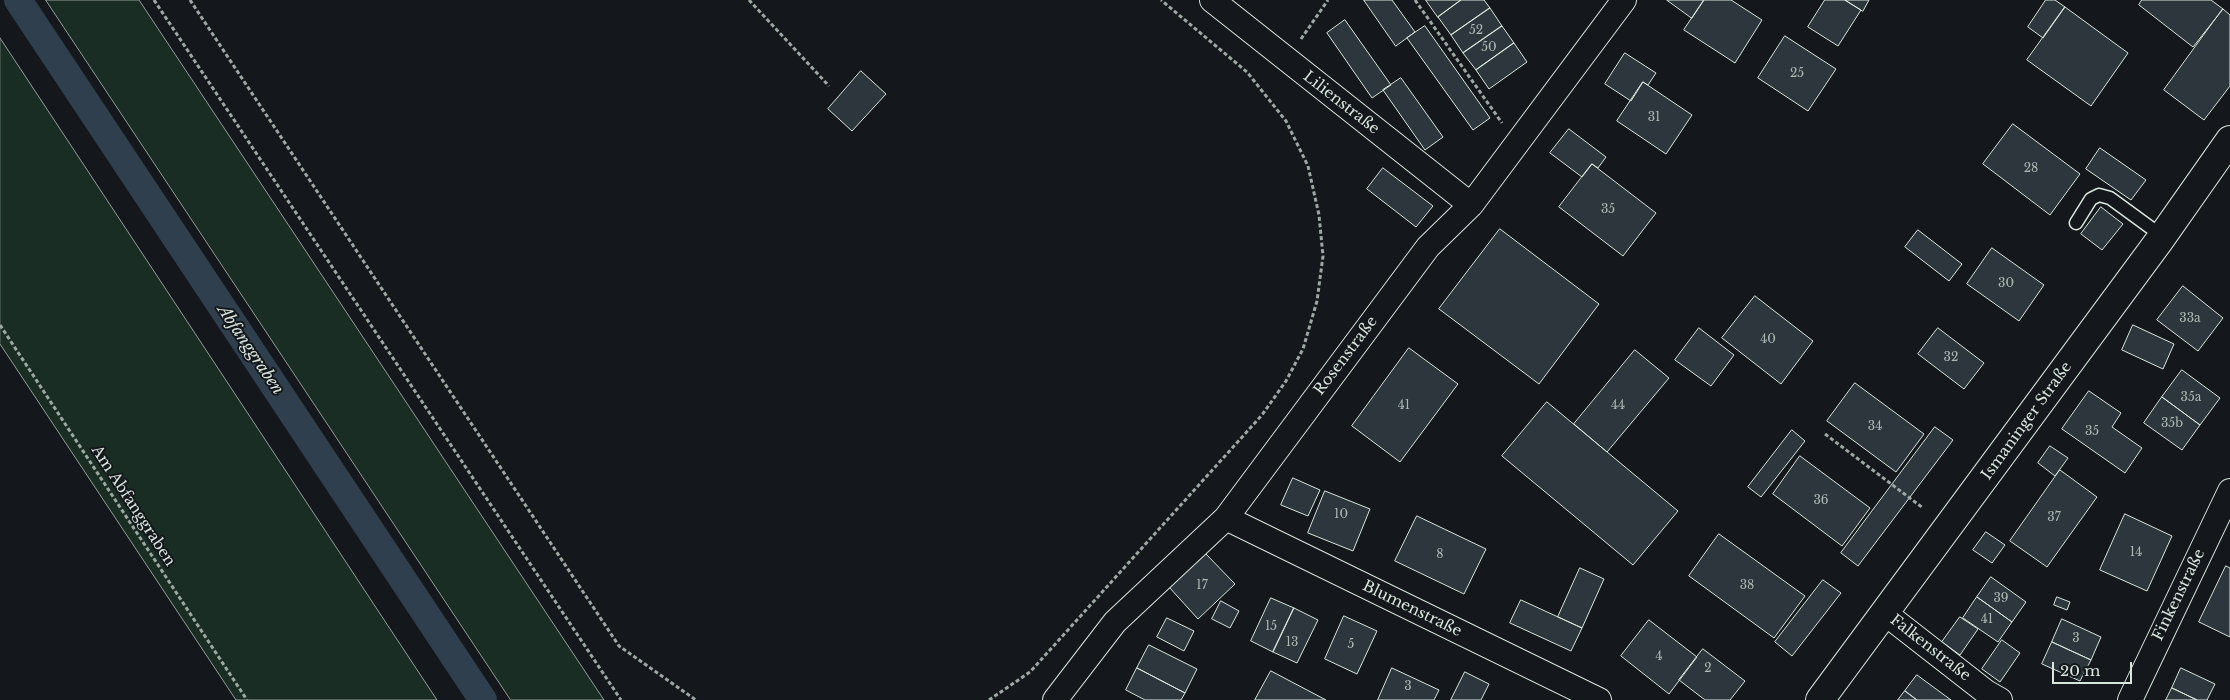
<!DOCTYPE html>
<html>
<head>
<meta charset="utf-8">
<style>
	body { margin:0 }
	#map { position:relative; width:2230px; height:700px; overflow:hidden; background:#14181c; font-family:"Libre Baskerville",serif }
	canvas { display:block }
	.scale { position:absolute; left:2052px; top:662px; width:80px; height:22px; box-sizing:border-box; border:2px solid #d8e6dc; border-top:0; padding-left:6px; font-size:15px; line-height:18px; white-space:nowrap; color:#d8e6dc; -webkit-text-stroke:4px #14181c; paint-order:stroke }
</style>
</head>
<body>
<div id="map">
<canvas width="2230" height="700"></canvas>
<div class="scale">20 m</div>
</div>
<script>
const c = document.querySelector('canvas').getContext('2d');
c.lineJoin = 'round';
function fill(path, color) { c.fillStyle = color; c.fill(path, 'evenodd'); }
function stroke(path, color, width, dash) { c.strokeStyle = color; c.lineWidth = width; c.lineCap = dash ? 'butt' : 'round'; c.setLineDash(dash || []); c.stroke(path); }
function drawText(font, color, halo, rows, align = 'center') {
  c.font = font + ' "Libre Baskerville",serif'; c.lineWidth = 4; c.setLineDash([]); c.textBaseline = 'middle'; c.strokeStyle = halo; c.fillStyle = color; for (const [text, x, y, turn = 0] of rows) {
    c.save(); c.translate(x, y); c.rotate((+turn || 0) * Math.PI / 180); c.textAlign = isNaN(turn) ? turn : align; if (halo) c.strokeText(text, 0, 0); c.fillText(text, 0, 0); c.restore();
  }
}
const green = new Path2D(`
	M 46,0 L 139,0 L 604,700 L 511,700 Z
	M 0,38 L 437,700 L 236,700 L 0,344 Z`);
fill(green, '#1a2d24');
stroke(green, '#939e99', 1);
stroke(new Path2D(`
	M 18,0 L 483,700`), '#2f3f4d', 28);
const building = new Path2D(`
	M 1364,0 L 1392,0 L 1415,32 L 1396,46 Z
	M 1426,0 L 1461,0 L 1438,17 Z
	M 1461,0 L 1484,0 L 1490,8 L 1451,35 L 1438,17 Z
	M 1667,0 L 1704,0 L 1692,18 Z
	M 1704,0 L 1731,0 L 1762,20 L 1735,63 L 1684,30 Z
	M 1825,0 L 1845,0 L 1861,10 L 1838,46 L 1808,27 Z
	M 1845,0 L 1869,0 L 1863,11 Z
	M 2046,0 L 2055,0 L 2065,7 L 2043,38 L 2028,27 Z
	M 2142,0 L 2211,0 L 2223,9 L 2193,47 L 2139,5 Z
	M 2065,7 L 2128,53 L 2091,106 L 2027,60 Z
	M 1490,8 L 1502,26 L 1463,53 L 1451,35 Z
	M 2223,9 L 2230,15 L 2230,86 L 2204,120 L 2164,90 Z
	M 1345,20 L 1391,85 L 1372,98 L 1327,33 Z
	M 1425,26 L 1490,118 L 1473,130 L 1407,38 Z
	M 1502,26 L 1514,43 L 1476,70 L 1463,53 Z
	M 1785,36 L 1836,69 L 1808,111 L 1758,78 Z
	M 1514,43 L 1527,62 L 1489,89 L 1476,70 Z
	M 1625,53 L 1656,73 L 1648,85 L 1643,82 L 1631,101 L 1605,84 Z
	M 861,71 L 886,94 L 852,131 L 828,109 Z
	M 1401,78 L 1443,137 L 1425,150 L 1383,90 Z
	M 1643,82 L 1692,115 L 1666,154 L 1617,121 Z
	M 2013,124 L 2080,174 L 2050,215 L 1983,164 Z
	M 1569,129 L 1606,157 L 1598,168 L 1592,164 L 1582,177 L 1550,153 Z
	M 2100,148 L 2146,180 L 2131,200 L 2086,169 Z
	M 1592,164 L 1656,213 L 1623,256 L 1559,207 Z
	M 1383,168 L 1433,206 L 1416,227 L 1367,189 Z
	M 2101,207 L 2123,224 L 2102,250 L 2081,234 Z
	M 1500,229 L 1599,304 L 1539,384 L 1439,309 Z
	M 1918,230 L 1962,264 L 1949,281 L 1905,247 Z
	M 1992,248 L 2044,285 L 2019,321 L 1967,284 Z
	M 2183,286 L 2223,318 L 2198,351 L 2157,320 Z
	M 1755,296 L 1813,341 L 1781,384 L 1722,338 Z
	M 2133,325 L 2174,344 L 2163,369 L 2122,350 Z
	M 1699,328 L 1734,355 L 1711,386 L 1675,360 Z
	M 1938,328 L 1984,363 L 1964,389 L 1918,354 Z
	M 1409,348 L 1458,384 L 1400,462 L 1352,426 Z
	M 1635,350 L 1669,378 L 1607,452 L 1574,424 Z
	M 2182,370 L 2220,398 L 2200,425 L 2162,397 Z
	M 1855,383 L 1924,434 L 1896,472 L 1827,421 Z
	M 2089,391 L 2121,413 L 2112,427 L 2142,448 L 2125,473 L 2062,429 Z
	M 2162,397 L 2200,425 L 2182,450 L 2144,423 Z
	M 1547,402 L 1678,511 L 1633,565 L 1502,456 Z
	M 1935,427 L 1953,440 L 1858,566 L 1841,553 Z
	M 1792,430 L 1805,441 L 1761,497 L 1748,487 Z
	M 2050,446 L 2068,458 L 2055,476 L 2038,463 Z
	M 1800,456 L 1870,508 L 1842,546 L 1773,494 Z
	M 2060,470 L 2097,497 L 2047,567 L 2010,541 Z
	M 1293,478 L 1320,490 L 1308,516 L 1281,505 Z
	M 1325,491 L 1370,509 L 1353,551 L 1308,533 Z
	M 2125,514 L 2172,536 L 2147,591 L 2100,570 Z
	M 1417,516 L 1486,549 L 1464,594 L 1395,561 Z
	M 1986,532 L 2005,545 L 1992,563 L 1973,550 Z
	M 1719,534 L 1805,596 L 1774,638 L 1689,576 Z
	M 1205,553 L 1235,584 L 1198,619 L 1169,587 Z
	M 2226,566 L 2230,568 L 2230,637 L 2199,622 Z
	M 1580,568 L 1604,579 L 1582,628 L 1558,617 Z
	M 1991,577 L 2026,602 L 2012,622 L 1977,597 Z
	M 1823,580 L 1841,593 L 1792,656 L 1775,642 Z
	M 1977,597 L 2012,622 L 1998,642 L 1963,618 Z
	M 2057,597 L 2070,602 L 2067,610 L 2054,605 Z
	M 1271,598 L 1294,608 L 1273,652 L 1251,641 Z
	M 1521,600 L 1582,628 L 1571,651 L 1510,623 Z
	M 1221,601 L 1239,611 L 1230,628 L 1212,619 Z
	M 1294,608 L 1318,620 L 1297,663 L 1273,652 Z
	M 1344,616 L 1377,631 L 1357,674 L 1325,659 Z
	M 1960,617 L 1978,629 L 1960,655 L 1942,642 Z
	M 1167,618 L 1194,631 L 1184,651 L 1157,637 Z
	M 2062,619 L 2101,637 L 2091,660 L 2052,642 Z
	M 1649,620 L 1697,657 L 1669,694 L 1621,656 Z
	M 2002,640 L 2020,653 L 2000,682 L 1982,669 Z
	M 2052,642 L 2091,660 L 2080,681 L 2042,664 Z
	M 1149,645 L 1197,669 L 1185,693 L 1137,668 Z
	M 1703,649 L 1745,681 L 1730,700 L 1705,700 L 1679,680 Z
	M 1137,668 L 1185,693 L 1181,700 L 1145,700 L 1126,690 Z
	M 1392,668 L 1439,690 L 1434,700 L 1378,700 Z
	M 2181,668 L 2215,684 L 2207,700 L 2197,700 L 2172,688 Z
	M 1271,671 L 1326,700 L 1255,700 Z
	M 1465,672 L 1489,684 L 1481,700 L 1451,700 Z
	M 1917,675 L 1951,700 L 1917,700 L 1905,691 Z
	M 2172,688 L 2197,700 L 2166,700 Z
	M 1905,691 L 1917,700 L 1898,700 Z`);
fill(building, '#2c363c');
stroke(building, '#d8e6dc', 1);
const lane = new Path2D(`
	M 2076,223 L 2091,199 L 2099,195 L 2110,198 L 2162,236`);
const street = new Path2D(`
	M 1212,0 L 1471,205
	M 1226,518 L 1599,700
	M 1886,614 L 1986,692 L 2000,700
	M 1055,700 L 1115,622 L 1226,518 L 1428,247 L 1471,205 L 1624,0
	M 2130,700 L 2230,491`);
const secondary = new Path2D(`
	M 1820,700 L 2159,241 L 2230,140`);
stroke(lane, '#d8e6dc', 15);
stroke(street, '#d8e6dc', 26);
stroke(secondary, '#d8e6dc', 30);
stroke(new Path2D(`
	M 154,0 L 621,700
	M 190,0 L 619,646 L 696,700
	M 749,0 L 829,86
	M 1415,0 L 1502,123
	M 1301,39 L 1328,0
	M 0,325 L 247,700
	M 1825,434 L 1923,508
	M 989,700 L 1030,672 L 1262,415 L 1286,381 L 1303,349 L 1317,301 L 1323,256 L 1319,215 L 1308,166 L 1286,121 L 1247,72 L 1161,0`), '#9da8a2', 3, [4, 2.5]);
stroke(lane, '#14181c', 12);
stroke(street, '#14181c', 24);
stroke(secondary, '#14181c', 28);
drawText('12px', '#adbab4', null, [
	["52",1476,31],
	["50",1489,48],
	["25",1797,74],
	["31",1654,118],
	["28",2031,169],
	["35",1608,210],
	["30",2006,284],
	["33a",2190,319],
	["40",1768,340],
	["32",1951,358],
	["35a",2191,398],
	["41",1404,406],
	["44",1618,406],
	["35b",2172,424],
	["34",1875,427],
	["35",2092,432],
	["36",1821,501],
	["10",1341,515],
	["37",2054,518],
	["14",2136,553],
	["8",1440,555],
	["17",1202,586],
	["38",1747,586],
	["39",2001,599],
	["41",1987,620],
	["15",1271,627],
	["3",2076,639],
	["13",1292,643],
	["5",1351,645],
	["4",1659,657],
	["2",1708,669],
	["3",1408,687]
]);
drawText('15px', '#d8e6dc', '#14181c', [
	["Lilienstraße",1341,103,38],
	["Rosenstraße",1346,356,-53],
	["Ismaninger Straße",2027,421,-54],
	["Am Abfanggraben",133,506,57],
	["Finkenstraße",2179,595,-64],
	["Blumenstraße",1412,609,26],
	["Falkenstraße",1930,648,38]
]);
drawText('italic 16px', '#d8e6dc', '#14181c', [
	["Abfanggraben",250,350,56]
]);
</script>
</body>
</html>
